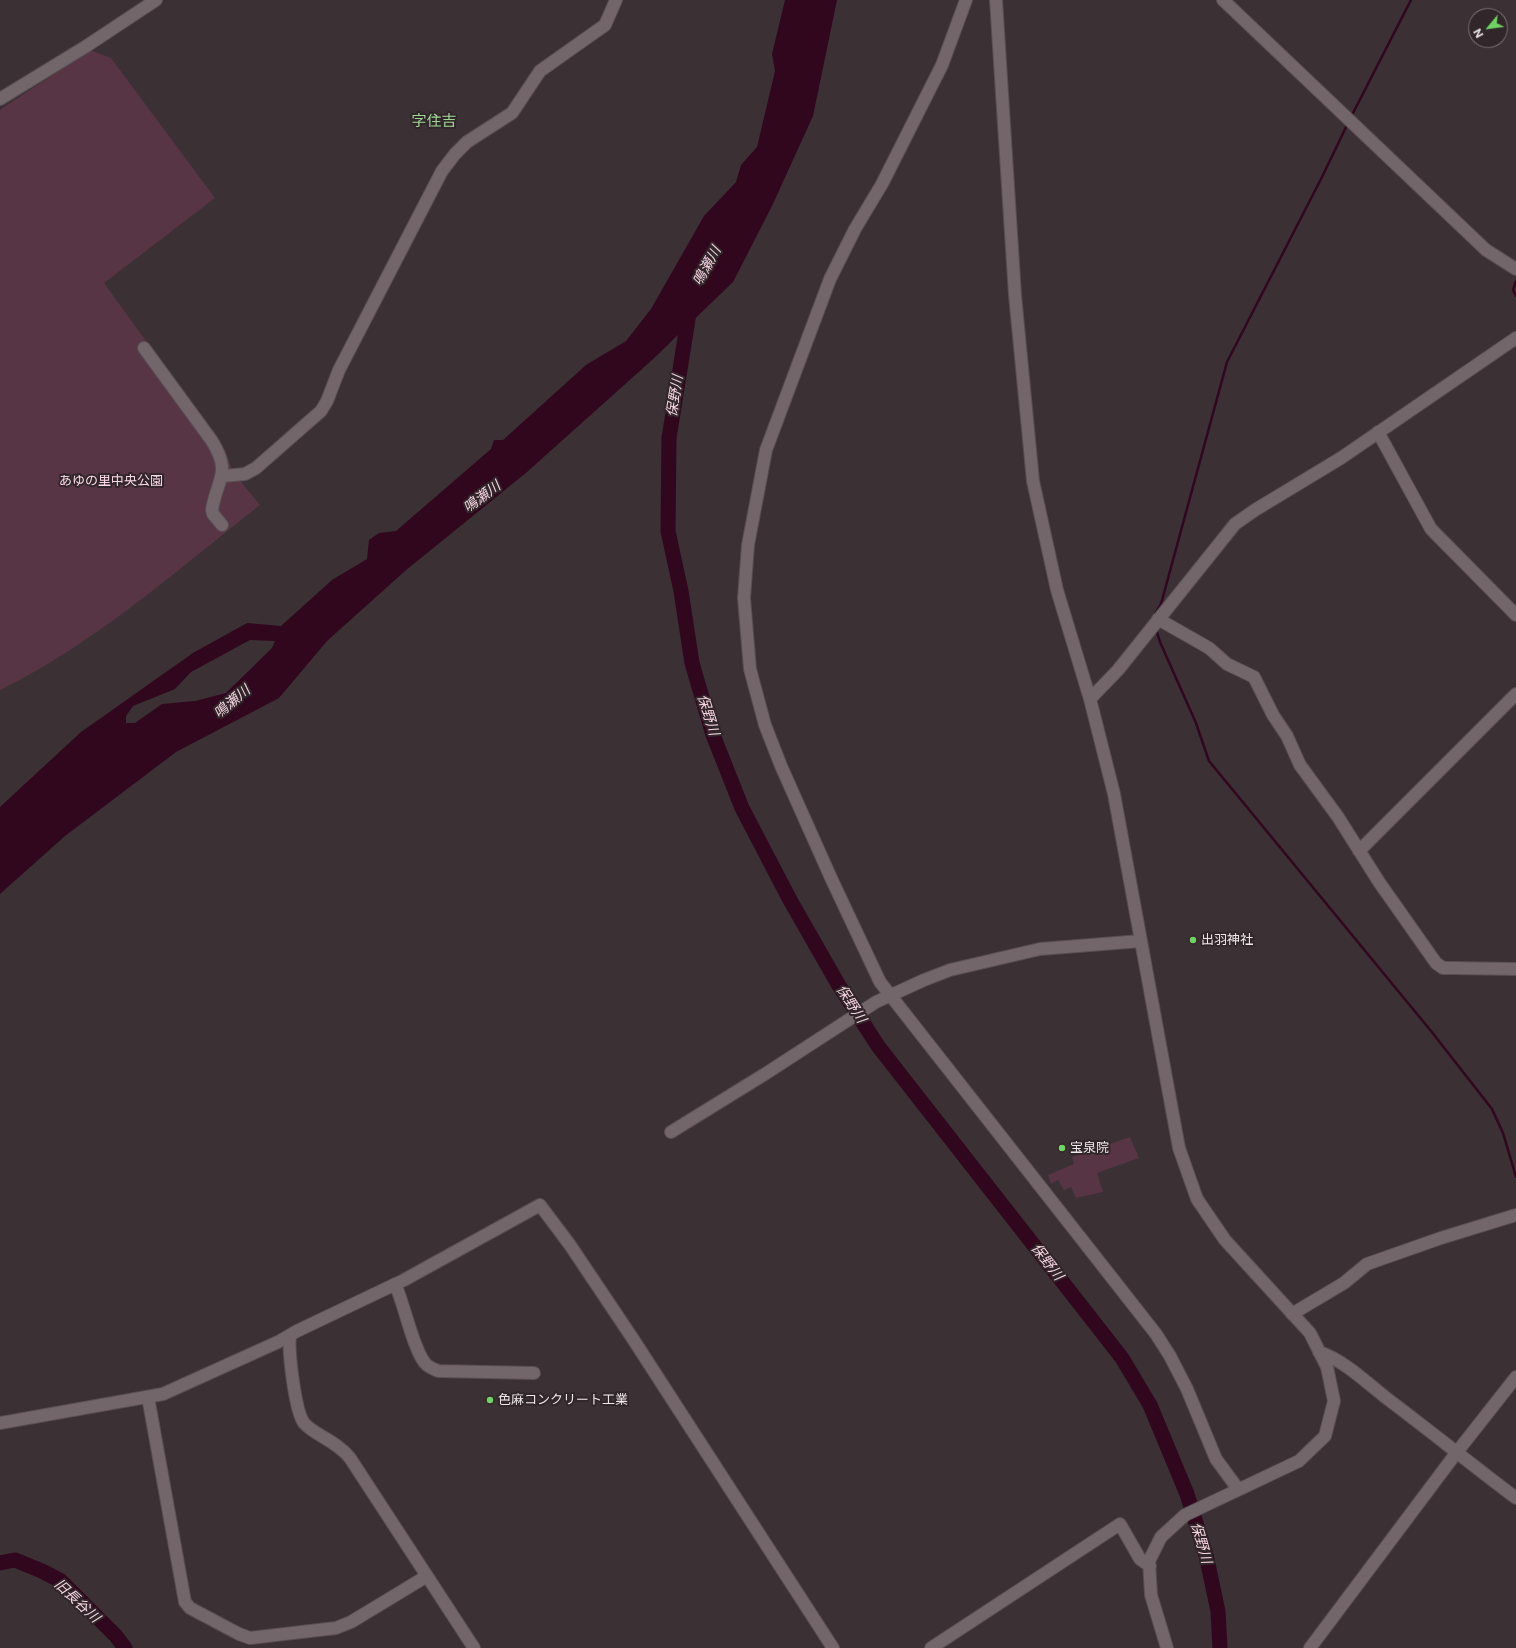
<!DOCTYPE html>
<html>
<head>
<meta charset="utf-8">
<style>
	body { margin:0 }
	#map { position:relative; width:1516px; height:1648px; overflow:hidden; background:#3b3034; font-family:"Public Sans",sans-serif }
	canvas { display:block }
	.north { position:absolute; left:1468px; top:8px; width:40px; height:40px; box-sizing:border-box; background:#31262a; border:1px solid #7d7478; border-radius:50%; rotate:241deg; font-size:11px; font-weight:700; line-height:16px; text-align:center; color:#f0e9ec }
	.north::after { content:''; display:block; margin:auto; width:14px; height:18px; background:#6ed360; clip-path:polygon(50% 0,100% 100%,50% 72%,0 100%) }
</style>
</head>
<body>
<div id="map">
<canvas width="1516" height="1648"></canvas>
<div class="north">N</div>
</div>
<script>
const c = document.querySelector('canvas').getContext('2d');
c.lineJoin = 'round';
function fill(path, color) { c.fillStyle = color; c.fill(path, 'evenodd'); }
function stroke(path, color, width, dash) { c.strokeStyle = color; c.lineWidth = width; c.lineCap = dash ? 'butt' : 'round'; c.setLineDash(dash || []); c.stroke(path); }
function drawText(font, color, halo, rows, align = 'center') {
  c.font = font + ' "Public Sans","Noto Sans JP",sans-serif'; c.lineWidth = 4; c.setLineDash([]); c.textBaseline = 'middle'; c.strokeStyle = halo; c.fillStyle = color; for (const [text, x, y, turn = 0] of rows) {
    c.save(); c.translate(x, y); c.rotate((+turn || 0) * Math.PI / 180); c.textAlign = isNaN(turn) ? turn : align; if (halo) c.strokeText(text, 0, 0); c.fillText(text, 0, 0); c.restore();
  }
}
fill(new Path2D(`
	M 90,50 L 111,58 L 215,198 L 104,283 L 225,450 L 233,472 L 260,505 C 177,570 96,643 0,690 L 0,110 Z
	M 1130,1137 L 1139,1158 L 1097,1173 L 1103,1192 L 1076,1198 L 1071,1187 L 1064,1190 L 1058,1180 L 1051,1184 L 1048,1175 L 1074,1164 L 1072,1157 Z`), '#583545');
fill(new Path2D(`
	M 785,0 L 837,0 L 813,116 L 772,206 L 733,282 L 651,361 L 527,472 L 405,571 L 327,641 L 279,698 L 176,752 L 65,836 L 0,894 L 0,807 L 81,732 L 193,653 L 247,623 L 281,626 L 332,580 L 367,559 L 369,540 L 379,533 L 396,531 L 491,449 L 494,440 L 503,440 L 586,365 L 626,341 L 651,309 L 704,216 L 736,182 L 741,165 L 757,147 L 775,71 L 772,54 ZM 250,640 L 275,641 L 272,648 L 226,693 L 195,701 L 162,704 L 135,723 L 126,723 L 126,716 L 133,706 L 175,689 L 191,672 Z`), '#31071d');
stroke(new Path2D(`
	M 1351,117 L 1411,0
	M 1516,281 L 1513,290 L 1516,296
	M 1154,616 L 1161,604 L 1227,362 L 1322,177 L 1348,123
	M 1156,629 L 1160,642 L 1196,723 L 1209,761 L 1431,1031 L 1492,1109 L 1503,1133 L 1516,1177`), '#31071d', 2.5);
stroke(new Path2D(`
	M 690,307 L 669,438 L 668,531 L 681,591 L 692,663 L 713,735 L 742,808 L 790,900 L 838,984 L 878,1046 L 1122,1358 L 1150,1405 L 1187,1494 L 1206,1555 L 1218,1611 L 1220,1648
	M 0,1563 L 15,1560 L 42,1571 L 61,1581 L 116,1636 L 125,1648`), '#31071d', 15);
const minor = new Path2D(`
	M 966,0 L 942,65 L 882,184 L 855,229 L 830,279 L 766,450 L 748,545 L 744,598 L 750,669 L 765,725 L 781,766 L 831,878 L 880,982 L 1156,1334 L 1170,1356 L 1187,1389 L 1216,1459 L 1238,1489
	M 996,0 L 1015,295 L 1033,481 L 1057,590 L 1090,699 L 1114,794 L 1179,1148 L 1197,1199 L 1225,1240 L 1310,1333 L 1327,1367 L 1334,1401 L 1325,1436 L 1299,1461 L 1185,1515 L 1161,1537 L 1149,1561 L 1151,1595 L 1167,1648
	M 1223,0 L 1486,250 L 1516,269
	M 0,99 L 85,47 L 156,0
	M 144,348 L 212,441 C 232,474 217,478 212,510 L 213,514 L 222,525
	M 1378,432 L 1431,529 L 1516,615
	M 223,476 L 245,474 L 256,468 L 321,411 L 327,401 L 339,370 L 442,171 L 455,154 L 467,142 L 512,113 L 540,71 L 605,25 L 616,0
	M 1158,619 L 1209,648 L 1227,664 L 1254,677 L 1273,715 L 1287,736 L 1300,765 L 1338,817 L 1379,882 L 1436,963 L 1443,968 L 1452,968 L 1516,969
	M 1090,699 L 1118,670 L 1235,524 L 1255,510 L 1341,458 L 1516,338
	M 1359,851 L 1516,694
	M 671,1132 L 765,1074 L 876,1002 L 924,980 L 950,970 L 1040,949 L 1141,941
	M 395,1284 C 404,1303 413,1349 425,1363 C 428,1367 434,1369 438,1371 L 534,1373
	M 1292,1314 L 1344,1283 L 1367,1264 L 1441,1238 L 1516,1215
	M 290,1336 C 288,1351 295,1411 304,1423 C 314,1435 337,1441 350,1458 L 474,1648
	M 1319,1352 C 1343,1360 1365,1381 1385,1397 C 1429,1430 1472,1465 1516,1498
	M 148,1397 L 185,1602 L 190,1608 L 239,1634 L 250,1638 L 336,1628 L 351,1622 L 427,1576
	M 0,1423 L 163,1394 L 278,1342 L 297,1331 L 404,1280 L 540,1205 L 570,1245 L 633,1339 L 833,1648
	M 931,1648 L 1120,1524 L 1140,1559 L 1150,1566
	M 1310,1648 L 1457,1452 L 1516,1377`);
stroke(minor, '#584e52', 14);
stroke(minor, '#73666b', 12);
for (const [x, y, r, color] of [
	[1193,940,4,"#6ed360"],
	[1062,1148,4,"#6ed360"],
	[490,1400,4,"#6ed360"]
]) { const dot = new Path2D(); dot.arc(x, y, r, 0, 2 * Math.PI); c.fillStyle = color; c.fill(dot); stroke(dot, '#31262a', 1.5); }
drawText('13px', '#fbd9e7', '#31262a', [
	["あゆの里中央公園",111,481]
]);
drawText('13px', '#f0e9ec', '#31262a', [
	["出羽神社",1201,940],
	["宝泉院",1070,1148],
	["色麻コンクリート工業",498,1400]
], 'left');
drawText('italic 14px', '#f6d5e2', '#31262a', [
	["鳴瀬川",707,266,-61],
	["保野川",675,396,-81],
	["鳴瀬川",482,497,-37],
	["鳴瀬川",232,702,-40],
	["保野川",708,715,72],
	["保野川",851,1004,57],
	["保野川",1047,1262,52],
	["保野川",1201,1543,74],
	["旧長谷川",77,1601,43]
]);
drawText('15px', '#a1d598', '#31262a', [
	["字住吉",434,121]
]);
</script>
</body>
</html>
